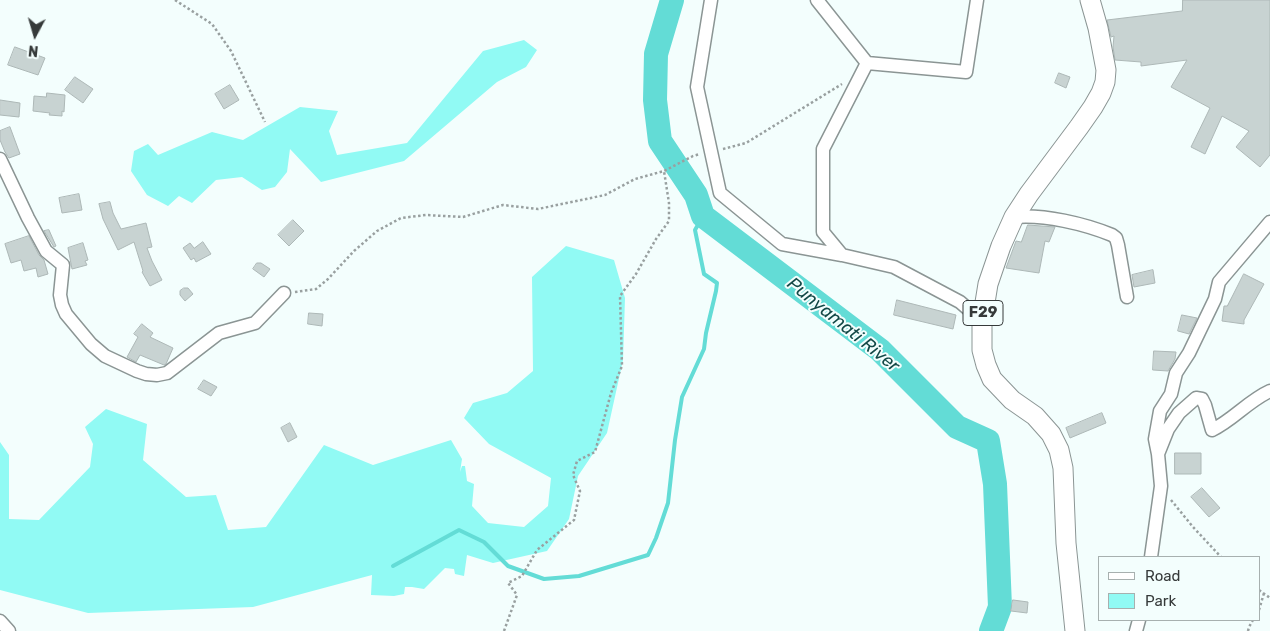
<!DOCTYPE html>
<html>
<head>
<meta charset="utf-8">
<style>
	body { margin:0 }
	#map { position:relative; width:1270px; height:631px; overflow:hidden; background:#f3fefd; font-family:Rubik,sans-serif }
	canvas { display:block }
	.legend { position:absolute; left:1098px; top:556px; width:162px; height:65px; box-sizing:border-box; background:#f3fefd; border:1px solid #a7b0af; margin:0; padding:6px 9px; list-style:none; font-size:15px; color:#363a3a }
	.legend li { display:flex; align-items:center; gap:10px; height:25px }
	.legend b { width:25px; border:1px solid #a7b0af }
	.north { position:absolute; left:10px; top:10px; width:50px; height:50px; -webkit-text-stroke:4px #f3fefd; paint-order:stroke; rotate:186deg; font-size:14px; font-weight:700; line-height:20px; text-align:center; color:#363a3a }
	.north::after { content:''; display:block; margin:auto; width:18px; height:22px; background:#363a3a; clip-path:polygon(50% 0,100% 100%,50% 72%,0 100%) }
</style>
</head>
<body>
<div id="map">
<canvas width="1270" height="631"></canvas>
<ul class="legend">
<li><b style="height:6px;background:#fff"></b>Road</li>
<li><b style="height:14px;background:#91faf4"></b>Park</li>
</ul>
<div class="north">N</div>
</div>
<script>
const c = document.querySelector('canvas').getContext('2d');
c.lineJoin = 'round';
function fill(path, color) { c.fillStyle = color; c.fill(path, 'evenodd'); }
function stroke(path, color, width, dash) { c.strokeStyle = color; c.lineWidth = width; c.lineCap = dash ? 'butt' : 'round'; c.setLineDash(dash || []); c.stroke(path); }
function drawText(font, color, halo, rows, align = 'center') {
  c.font = font + ' Rubik,sans-serif'; c.lineWidth = 4; c.setLineDash([]); c.textBaseline = 'middle'; c.strokeStyle = halo; c.fillStyle = color; for (const [text, x, y, turn = 0] of rows) {
    c.save(); c.translate(x, y); c.rotate((+turn || 0) * Math.PI / 180); c.textAlign = isNaN(turn) ? turn : align; if (halo) c.strokeText(text, 0, 0); c.fillText(text, 0, 0); c.restore();
  }
}
fill(new Path2D(`
	M 524,40 L 537,50 L 526,67 L 497,82 L 404,161 L 321,182 L 290,149 L 287,172 L 275,187 L 262,190 L 242,177 L 216,180 L 192,203 L 179,196 L 168,206 L 147,195 L 131,171 L 134,151 L 148,144 L 158,155 L 212,132 L 243,140 L 300,107 L 338,111 L 329,131 L 337,155 L 407,143 L 483,51 Z
	M 566,246 L 614,260 L 625,298 L 623,360 L 607,433 L 578,476 L 569,519 L 547,551 L 493,563 L 467,555 L 464,576 L 455,574 L 454,569 L 445,568 L 424,589 L 412,587 L 405,587 L 404,594 L 394,596 L 371,595 L 372,575 L 253,607 L 88,613 L 0,590 L 0,442 L 9,455 L 9,519 L 39,520 L 90,467 L 93,444 L 85,427 L 106,409 L 147,424 L 143,460 L 186,497 L 216,495 L 228,530 L 266,527 L 324,445 L 373,465 L 451,440 L 462,459 L 460,472 L 462,466 L 465,466 L 467,481 L 474,484 L 472,506 L 488,523 L 524,527 L 548,506 L 551,478 L 489,444 L 464,418 L 473,403 L 507,393 L 533,371 L 532,277 Z`), '#91faf4');
stroke(new Path2D(`
	M 393,566 L 459,530 L 484,542 L 508,566 L 544,579 L 579,576 L 648,555 L 656,538 L 668,503 L 675,440 L 682,397 L 704,349 L 706,333 L 716,291 L 717,283 L 704,274 L 695,230 L 703,216`), '#63dcd6', 4);
stroke(new Path2D(`
	M 672,0 L 656,54 L 655,100 L 660,141 L 696,195 L 703,216 L 880,350 L 957,427 L 988,441 L 995,484 L 1000,607 L 991,631`), '#63dcd6', 24);
const building = new Path2D(`
	M 1183,0 L 1270,0 L 1270,155 L 1260,167 L 1236,147 L 1249,131 L 1222,116 L 1205,154 L 1191,147 L 1210,108 L 1171,87 L 1187,60 L 1141,66 L 1141,62 L 1115,60 L 1113,47 L 1114,36 L 1111,37 L 1107,20 L 1182,11 Z
	M 15,47 L 45,58 L 38,75 L 8,65 Z
	M 1059,73 L 1070,77 L 1066,88 L 1055,83 Z
	M 75,77 L 93,89 L 83,103 L 65,90 Z
	M 230,85 L 239,100 L 224,109 L 215,94 Z
	M 47,93 L 65,95 L 64,112 L 62,111 L 62,116 L 49,115 L 50,113 L 33,111 L 34,96 L 46,97 Z
	M 0,100 L 20,103 L 19,117 L 0,115 Z
	M 10,127 L 20,154 L 9,158 L 5,152 L 0,140 L 0,131 Z
	M 79,194 L 82,210 L 62,213 L 59,198 Z
	M 110,202 L 113,213 L 121,229 L 146,223 L 152,247 L 147,248 L 152,261 L 162,280 L 150,286 L 142,272 L 143,271 L 134,242 L 118,250 L 103,219 L 99,204 Z
	M 293,220 L 304,231 L 289,246 L 278,235 Z
	M 1028,225 L 1055,227 L 1049,242 L 1045,241 L 1039,273 L 1006,268 L 1016,241 L 1021,242 Z
	M 49,230 L 56,246 L 54,247 L 44,231 Z
	M 29,236 L 39,255 L 44,260 L 48,274 L 38,277 L 36,268 L 24,271 L 21,260 L 11,263 L 5,244 Z
	M 203,242 L 211,254 L 196,262 L 194,258 L 191,260 L 183,248 L 190,243 L 194,248 Z
	M 83,243 L 88,260 L 85,261 L 87,265 L 72,269 L 68,248 Z
	M 257,263 L 261,263 L 270,269 L 264,277 L 253,269 Z
	M 1153,270 L 1155,283 L 1134,287 L 1132,275 Z
	M 1244,274 L 1264,284 L 1244,320 L 1244,324 L 1222,321 L 1224,306 L 1227,306 Z
	M 184,288 L 188,288 L 193,294 L 185,301 L 180,295 L 180,291 Z
	M 897,300 L 956,315 L 953,329 L 894,315 Z
	M 309,313 L 323,314 L 322,326 L 308,324 Z
	M 1182,315 L 1197,318 L 1189,334 L 1178,331 Z
	M 142,324 L 153,333 L 150,337 L 173,348 L 166,364 L 164,365 L 140,355 L 136,362 L 127,357 L 138,337 L 134,334 Z
	M 1154,351 L 1176,352 L 1175,359 L 1168,371 L 1153,370 Z
	M 204,380 L 217,387 L 211,396 L 198,389 Z
	M 1102,413 L 1106,423 L 1070,438 L 1066,428 Z
	M 290,423 L 297,437 L 288,442 L 281,428 Z
	M 1175,453 L 1201,453 L 1201,474 L 1175,474 Z
	M 1202,488 L 1220,508 L 1209,517 L 1191,497 Z
	M 1013,600 L 1028,602 L 1027,613 L 1011,611 Z`);
fill(building, '#c8d3d2');
stroke(building, '#adb8b7', 1);
const street = new Path2D(`
	M 711,0 L 697,87 L 720,193 L 782,244 L 842,255 L 894,267 L 960,302 L 982,321
	M 817,0 L 867,63 L 966,72 L 977,0
	M 0,159 L 28,218 L 46,251 L 63,265 L 60,295 L 62,305 L 66,314 L 91,344 L 105,356 L 137,371 L 146,374 L 157,375 L 167,373 L 219,333 L 255,323 L 284,293
	M 1014,217 C 1044,214 1085,224 1112,235 L 1116,238 L 1118,245 L 1127,297
	M 842,255 L 823,232 L 823,149 L 867,63
	M 1158,454 L 1168,429 L 1179,413 L 1196,398 L 1202,399 L 1205,405 L 1212,430 C 1233,420 1248,401 1270,391
	M 1151,557 L 1161,486 L 1158,454 L 1155,439 L 1160,411 L 1171,394 L 1176,373 L 1189,353 L 1215,299 L 1219,282 L 1270,222
	M 0,621 L 9,631
	M 1136,631 L 1139,620`);
const primary = new Path2D(`
	M 1075,631 L 1066,543 L 1063,468 L 1059,450 L 1051,434 L 1035,416 L 1012,400 L 992,379 L 986,365 L 982,350 L 982,321 L 988,284 L 1001,246 L 1014,217 L 1029,194 L 1079,127 L 1093,107 L 1101,93 L 1105,82 L 1106,70 L 1098,28 L 1090,0`);
stroke(street, '#8b9594', 15);
stroke(primary, '#8b9594', 21);
stroke(new Path2D(`
	M 175,0 L 212,24 L 231,51 L 265,122
	M 723,149 L 746,143 L 842,84
	M 295,292 L 316,289 L 328,279 L 354,251 L 377,231 L 401,218 L 426,215 L 463,217 L 503,205 L 538,209 L 605,195 L 635,179 L 664,171 L 693,156 L 700,154
	M 1171,500 L 1193,527 L 1221,557
	M 1259,590 L 1270,598
	M 1259,610 L 1264,593
	M 504,631 L 517,595 L 508,583 L 522,576 L 537,550 L 574,520 L 580,491 L 573,475 L 577,461 L 595,452 L 611,393 L 622,366 L 620,296 L 636,274 L 656,239 L 669,221 L 669,203 L 664,171
	M 1248,631 L 1249,627 L 1253,620`), '#99a0a0', 2.5, [2.5, 2.5]);
stroke(street, '#fff', 12);
stroke(primary, '#fff', 19);
for (const [x, y, w] of [
	[983,313,40]
]) { const box = new Path2D(); box.roundRect(x - w / 2, y - 12.5, w, 25, 4); c.fillStyle = '#f3fefd'; c.fill(box); stroke(box, '#363a3a', 1); }
drawText('bold 15px', '#363a3a', null, [
	["F29",983,313]
]);
drawText('italic 18px', '#134947', '#f3fefd', [
	["Punyamati River",843,325,39]
]);
</script>
</body>
</html>
